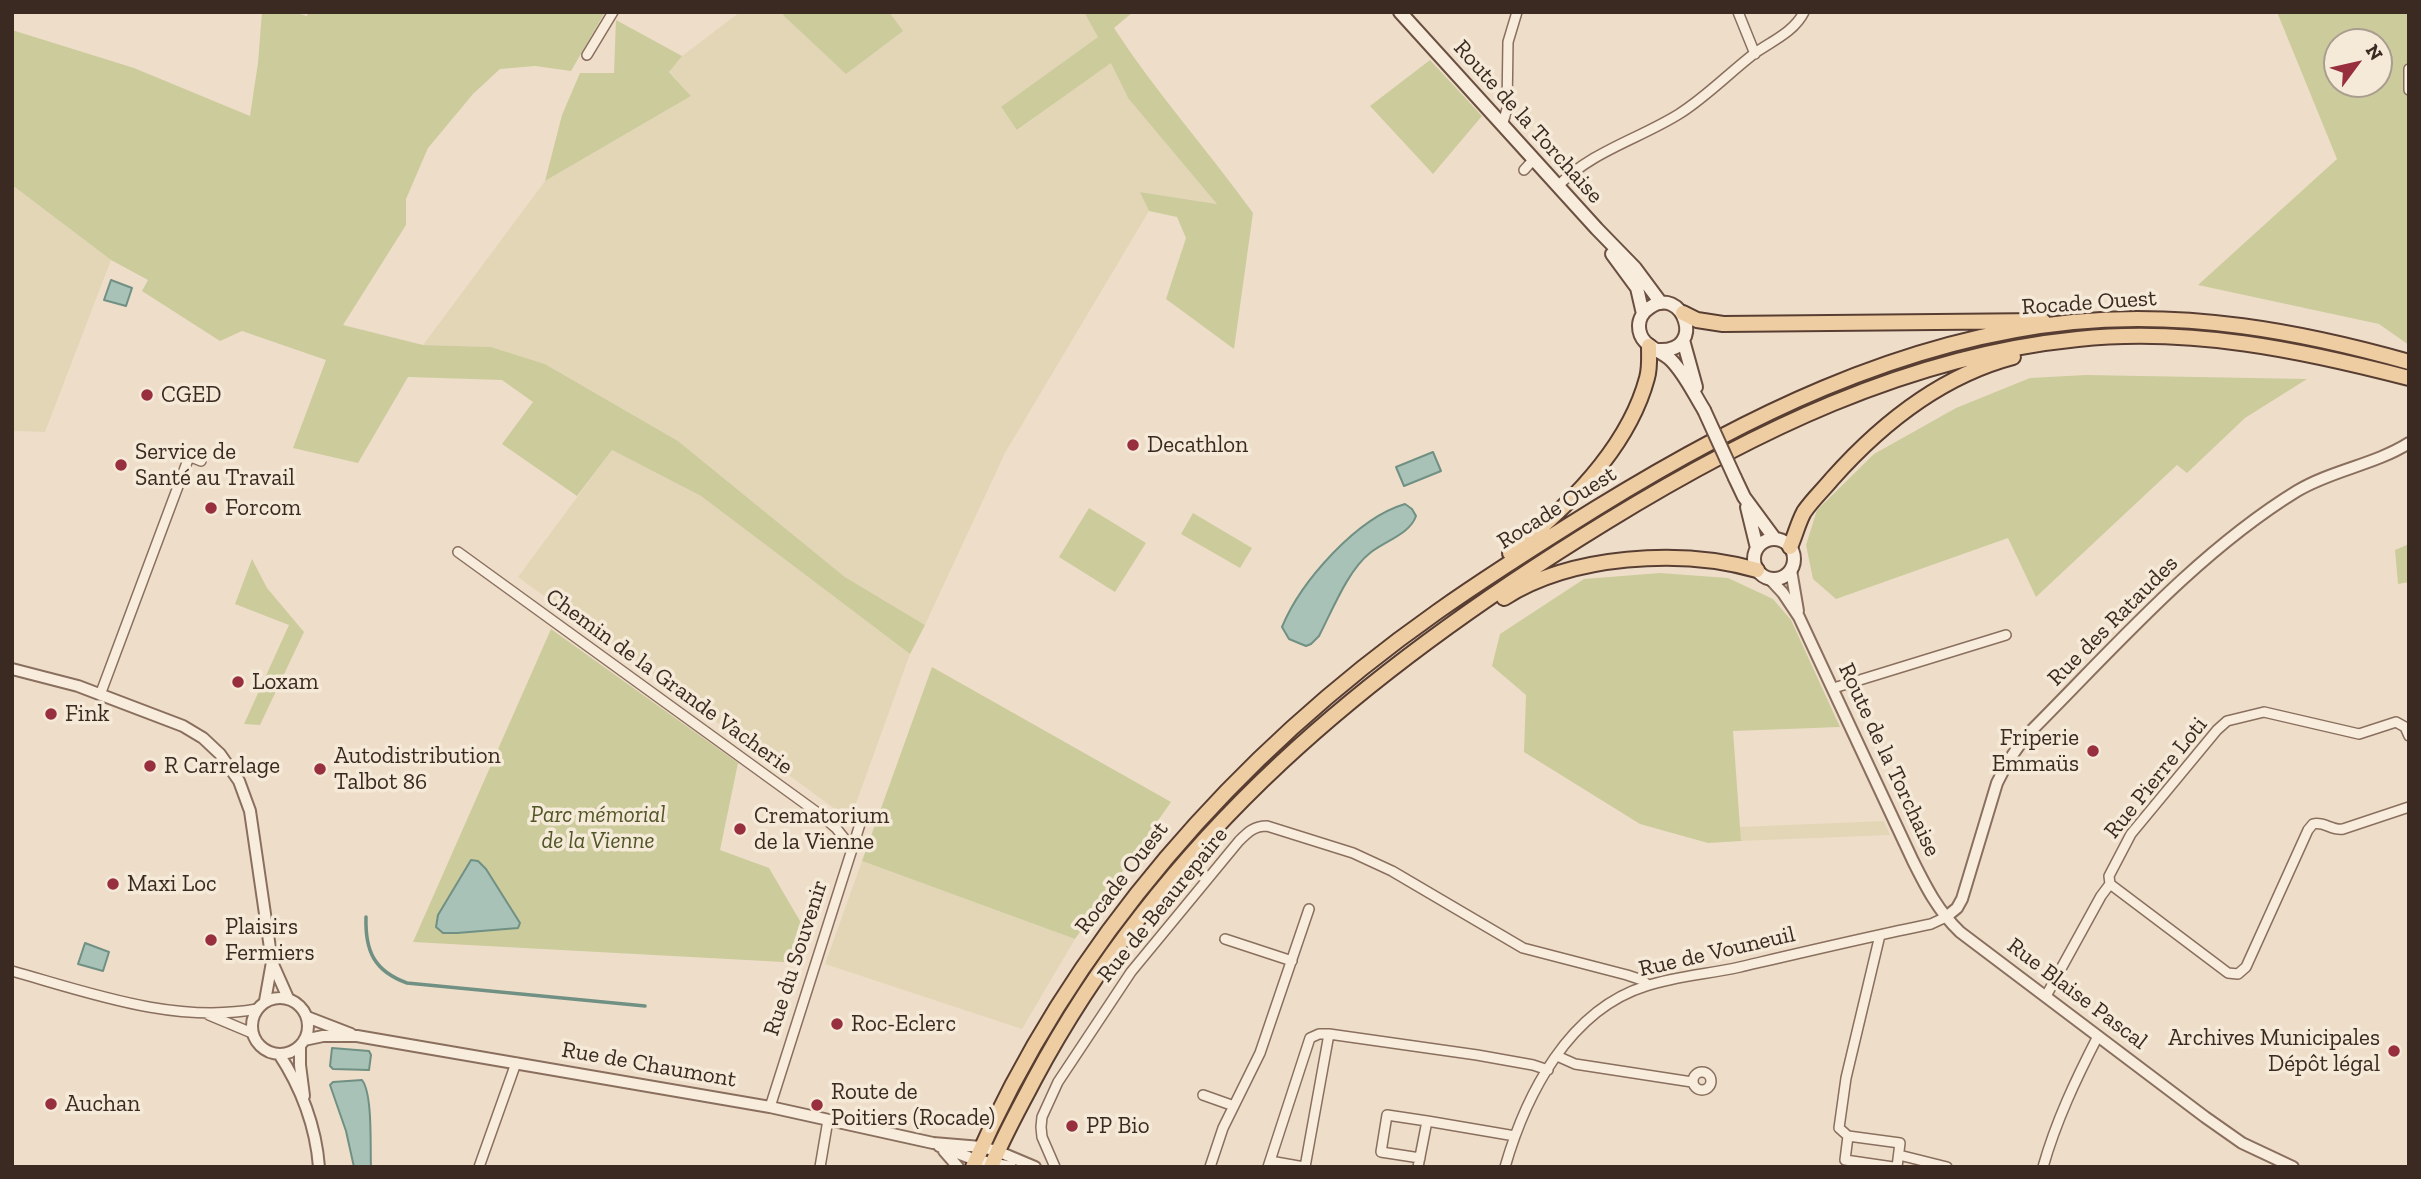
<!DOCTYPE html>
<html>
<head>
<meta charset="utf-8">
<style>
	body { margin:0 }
	#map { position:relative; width:2421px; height:1179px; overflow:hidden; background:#eedec9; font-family:"Zilla Slab",serif }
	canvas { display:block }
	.frame { position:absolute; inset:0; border:14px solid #3a2a21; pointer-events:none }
	.north { position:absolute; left:2323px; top:28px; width:70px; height:70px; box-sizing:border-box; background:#f5e9d8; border:2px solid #aa9d8f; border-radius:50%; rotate:57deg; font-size:19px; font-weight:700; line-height:28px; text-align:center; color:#3a2a21 }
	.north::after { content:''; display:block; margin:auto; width:24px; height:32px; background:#972f3e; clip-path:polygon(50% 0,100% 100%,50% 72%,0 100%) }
</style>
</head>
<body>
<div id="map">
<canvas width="2421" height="1179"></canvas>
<div class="frame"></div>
<div class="north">N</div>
</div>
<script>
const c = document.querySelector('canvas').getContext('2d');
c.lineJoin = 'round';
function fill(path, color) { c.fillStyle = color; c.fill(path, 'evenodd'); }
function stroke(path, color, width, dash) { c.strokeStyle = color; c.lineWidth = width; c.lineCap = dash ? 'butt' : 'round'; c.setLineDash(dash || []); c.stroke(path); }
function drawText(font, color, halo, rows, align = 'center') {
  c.font = font + ' "Zilla Slab",serif'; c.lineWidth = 7; c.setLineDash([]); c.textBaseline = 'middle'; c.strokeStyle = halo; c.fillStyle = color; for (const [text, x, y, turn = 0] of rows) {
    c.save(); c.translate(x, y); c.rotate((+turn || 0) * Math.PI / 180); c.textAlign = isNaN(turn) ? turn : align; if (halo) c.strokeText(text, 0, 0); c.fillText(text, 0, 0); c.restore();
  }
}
fill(new Path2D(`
	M 740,12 L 1084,12 L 1099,37 L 1001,108 L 1018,130 L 1111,62 L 1128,98 L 1218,204 L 1141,192 L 1149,211 L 1005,453 L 925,625 L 845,577 L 678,441 L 545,364 L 491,347 L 423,345 L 545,181 L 691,96 L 669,71 L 682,56 Z
	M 12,185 L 111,260 L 45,432 L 12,431 Z
	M 612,450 L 701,496 L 910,654 L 850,820 L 518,577 Z
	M 1884,821 L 1890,835 L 1741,841 L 1739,827 Z
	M 862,861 L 1075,939 L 1022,1029 L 825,964 Z`), '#e3d6b6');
fill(new Path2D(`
	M 262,12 L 293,12 L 307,16 L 308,12 L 605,12 L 571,71 L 535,66 L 500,69 L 473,94 L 428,148 L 406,199 L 406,225 L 343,325 L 423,345 L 491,347 L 545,364 L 678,441 L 845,577 L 925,625 L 910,654 L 701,496 L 612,450 L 577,496 L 502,444 L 533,402 L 502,380 L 408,377 L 358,463 L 293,448 L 326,360 L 242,331 L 220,341 L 142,291 L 148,280 L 111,260 L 12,185 L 12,30 L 134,68 L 250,116 L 258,63 Z
	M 787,12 L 889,12 L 903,31 L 846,74 L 783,15 Z
	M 1084,12 L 1133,12 L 1114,28 C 1156,93 1208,150 1253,213 L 1234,349 L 1166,299 L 1186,238 L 1177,217 L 1149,211 L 1140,192 L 1217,204 L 1128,98 L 1111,63 L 1017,130 L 1001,107 L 1098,37 Z
	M 2277,12 L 2409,12 L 2409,345 L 2379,324 L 2198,285 L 2337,159 ZM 2337,42 L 2379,42 L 2379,84 L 2337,84 Z
	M 616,20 L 682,56 L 669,72 L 691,96 L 545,181 L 562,115 L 580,73 L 614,73 Z
	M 1430,60 L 1482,116 L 1433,174 L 1370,106 Z
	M 2086,375 L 2307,379 L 2245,418 L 2187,473 L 2177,465 L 2036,597 L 2008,538 L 1836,599 L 1813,579 L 1806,545 L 1817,510 L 1874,454 L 1956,408 L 2030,378 Z
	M 1089,508 L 1146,543 L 1115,592 L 1059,557 Z
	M 1193,513 L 1252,548 L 1240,568 L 1181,534 Z
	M 2409,544 L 2409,582 L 2398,584 L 2395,550 Z
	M 252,559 L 267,588 L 304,632 L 260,725 L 244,724 L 289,625 L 235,604 Z
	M 1660,573 L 1728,578 L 1773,599 L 1791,620 L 1840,727 L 1733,731 L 1741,841 L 1708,843 L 1640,824 L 1524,752 L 1526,695 L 1492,666 L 1500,634 L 1584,579 Z
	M 551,629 L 738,763 L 720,850 L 769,868 L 810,938 L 802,963 L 413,942 Z
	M 932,667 L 1171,802 L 1075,939 L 862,861 Z`), '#cccb9c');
const water = new Path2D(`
	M 111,280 L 132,288 L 126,306 L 104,300 Z
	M 1433,452 L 1441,471 L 1404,486 L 1396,467 Z
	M 1405,504 L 1412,509 L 1416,516 C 1410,534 1385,541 1370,553 C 1348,570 1332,611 1319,636 L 1311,644 L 1306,646 L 1289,639 L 1282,627 C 1301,581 1357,518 1405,504 Z
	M 471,860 L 478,861 L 486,869 L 520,923 L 518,928 L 457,933 L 443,933 L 436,927 L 438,915 Z
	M 85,943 L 109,952 L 103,971 L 78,964 Z
	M 332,1048 L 369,1051 L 371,1055 L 369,1070 L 333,1069 L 330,1066 Z
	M 362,1080 C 373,1094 370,1148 371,1167 L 354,1167 L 346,1131 L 330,1085 L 333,1082 Z`);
fill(water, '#a9c2b7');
stroke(water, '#709084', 2);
stroke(new Path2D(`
	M 366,917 C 365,951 374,971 407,983 L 645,1006`), '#709084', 3.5);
const minor = new Path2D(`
	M 1738,12 L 1755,54
	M 587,55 L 613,12
	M 2409,69 L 2409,90
	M 1502,126 L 1507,109 L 1508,42 L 1517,12
	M 1524,170 L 1534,159
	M 1558,186 C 1592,151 1639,139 1679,114 C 1706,97 1729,73 1755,53 C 1772,41 1794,32 1804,12
	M 177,451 L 201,461
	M 458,552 L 822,816 L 836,828 L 852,848
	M 1833,690 L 1837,687 L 2006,635
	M 100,695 L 189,457
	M 2110,884 L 2228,973 L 2238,974 L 2246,967 L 2308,830 L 2313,824 C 2324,821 2332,831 2343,829 L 2409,807
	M 1880,935 L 1846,1078 L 1839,1128 L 1848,1136 L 1900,1143 L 1897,1167
	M 1225,939 L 1292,961
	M 12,971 C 90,993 175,1024 257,1009
	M 2046,996 L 2101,896 L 2110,884 L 2109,876 L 2131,834 L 2217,730 L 2227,721 L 2264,712 L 2359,734 L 2396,722 L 2405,727 L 2409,736
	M 209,1015 L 252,1033
	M 1329,1034 L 1477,1055 L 1533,1065 L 1548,1070
	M 1557,1056 L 1575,1064 L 1692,1082
	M1693 1081a9 9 0 1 1 18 0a9 9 0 1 1-18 0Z
	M 1203,1095 L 1234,1106
	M 770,1107 L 861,821
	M 1848,1136 L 1845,1160 L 1893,1167
	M 1899,1155 L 1947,1167
	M 1420,1158 L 1381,1152 L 1387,1115 L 1427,1121
	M 1270,1161 L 1304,1167
	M 479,1167 L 516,1063
	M 820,1167 L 828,1120
	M 1055,1167 L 1042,1137 L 1041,1127 L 1042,1117 L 1058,1082 L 1131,972 L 1239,841 C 1248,832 1254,826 1267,826 L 1353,853 L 1392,871 L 1523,948 L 1627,975 L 1642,980 L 1648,985
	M 1210,1167 L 1223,1128 L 1260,1053 L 1309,909
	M 1268,1167 L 1310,1038 L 1319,1034 L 1329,1034 L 1305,1167
	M 1418,1167 L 1427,1121 L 1515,1136
	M 1505,1167 C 1526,1094 1569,1010 1646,986 C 1676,976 1709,974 1740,967 C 1804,952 1867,937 1931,924 L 1946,917
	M 2043,1167 C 2056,1121 2076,1079 2098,1036`);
const tertiary = new Path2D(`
	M 1791,570 L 1798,611
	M 1770,579 L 1783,593 L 1799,617 L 1913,861 C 1926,887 1938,911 1960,932 L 2205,1117 L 2242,1143 L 2293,1167
	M 12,669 L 78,686 L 183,726 L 203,738 L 220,754 L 239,781 L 250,811 L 272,962 L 288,998
	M 1946,917 L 1957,908 L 1962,899 L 1997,783 C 2006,764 2015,749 2029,733 C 2112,650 2196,553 2297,491 C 2332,470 2374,465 2409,443
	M252 1026a28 28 0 1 1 56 0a28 28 0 1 1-56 0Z
	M 265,1001 L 272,962
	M 307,1017 L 351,1034
	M 304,1040 L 323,1036 L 357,1036 L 770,1107 L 933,1143 L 981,1147 L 997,1151 L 1035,1167
	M 300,1046 L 300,1065 L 304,1096
	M 279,1054 C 301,1087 316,1127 319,1167
	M 939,1146 L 976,1160 L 1011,1167
	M 944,1151 L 958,1167`);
const secondary = new Path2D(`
	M 1400,12 L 1597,229 L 1635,268 L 1661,303
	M 1612,254 L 1637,288 L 1643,314
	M 1683,340 L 1696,387
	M 1659,350 C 1708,352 1682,283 1649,308 C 1643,312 1639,319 1639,326 C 1639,346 1659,349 1671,360 C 1685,374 1694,394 1704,410
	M 1735,478 L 1744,497 L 1775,539
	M 1747,507 L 1757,548
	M1754 559a20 20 0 1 1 40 0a20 20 0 1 1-40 0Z`);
const primary = new Path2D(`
	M 1683,313 L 1697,320 L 1723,324 L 2043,321
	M 1790,547 C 1795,536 1798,523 1804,512 C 1812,500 1823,490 1832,479 C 1881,424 1941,376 2013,357
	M 1510,553 C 1565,510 1628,449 1647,378 C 1650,368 1649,357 1649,346
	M 1504,598 C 1571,555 1681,548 1757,570
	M 973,1167 C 1071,941 1237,753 1437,612 C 1488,576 1542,542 1595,509 C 1741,419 1900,339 2073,322 C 2188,311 2299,331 2409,362
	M 991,1167 C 1003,1137 1019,1109 1034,1080 C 1166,833 1371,666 1606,522 C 1751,433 1907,356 2078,339 C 2190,327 2301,350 2409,378`);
stroke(minor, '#8a6f5e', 12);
stroke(tertiary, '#8a6f5e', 14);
stroke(secondary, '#6c5041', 16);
stroke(primary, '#583e32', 18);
stroke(minor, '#f8ecdc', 9);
stroke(tertiary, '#f8ecdc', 10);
stroke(secondary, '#f8ecdc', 12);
stroke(primary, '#efcda3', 14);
const secondaryBridge = new Path2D(`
	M 1704,410 L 1735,478`);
stroke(secondaryBridge, '#6c5041', 16, []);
stroke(secondaryBridge, '#f8ecdc', 12);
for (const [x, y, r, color] of [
	[147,395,7,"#972f3e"],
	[1133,445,7,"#972f3e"],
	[121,465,7,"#972f3e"],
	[211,508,7,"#972f3e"],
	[238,682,7,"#972f3e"],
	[51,714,7,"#972f3e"],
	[2093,751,7,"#972f3e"],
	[150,766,7,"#972f3e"],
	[320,769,7,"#972f3e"],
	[740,829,7,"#972f3e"],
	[113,884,7,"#972f3e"],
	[211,940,7,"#972f3e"],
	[837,1024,7,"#972f3e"],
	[2394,1051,7,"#972f3e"],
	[51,1104,7,"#972f3e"],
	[817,1105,7,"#972f3e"],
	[1072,1126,7,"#972f3e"]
]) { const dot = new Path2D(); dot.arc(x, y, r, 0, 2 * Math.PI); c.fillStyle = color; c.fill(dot); stroke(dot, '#f5e9d8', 2.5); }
drawText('23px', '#3a2a21', '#f5e9d8', [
	["Route de la Torchaise",1528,122,48],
	["Rocade Ouest",2089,303,-4],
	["Rocade Ouest",1557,508,-32],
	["Rue des Rataudes",2113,621,-45],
	["Chemin de la Grande Vacherie",669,682,36],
	["Route de la Torchaise",1889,760,65],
	["Rue Pierre Loti",2156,778,-51],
	["Rocade Ouest",1122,878,-52],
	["Rue de Beaurepaire",1163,905,-51],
	["Rue de Vouneuil",1717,952,-13],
	["Rue du Souvenir",796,958,-72],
	["Rue Blaise Pascal",2077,994,37],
	["Rue de Chaumont",649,1065,10]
]);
drawText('23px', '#3a2a21', '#f5e9d8', [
	["CGED",161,395],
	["Decathlon",1147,445],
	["Service de",135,452],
	["Santé au Travail",135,478],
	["Forcom",225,508],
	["Loxam",252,682],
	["Fink",65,714],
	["Friperie",2079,738,"right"],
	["Emmaüs",2079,764,"right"],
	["Autodistribution",334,756],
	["Talbot 86",334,782],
	["R Carrelage",164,766],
	["Crematorium",754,816],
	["de la Vienne",754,842],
	["Maxi Loc",127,884],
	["Plaisirs",225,927],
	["Fermiers",225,953],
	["Roc-Eclerc",851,1024],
	["Archives Municipales",2380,1038,"right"],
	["Dépôt légal",2380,1064,"right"],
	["Route de",831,1092],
	["Poitiers (Rocade)",831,1118],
	["Auchan",65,1104],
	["PP Bio",1086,1126]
], 'left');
drawText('italic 23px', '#515628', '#f5e9d8', [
	["Parc mémorial",598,815],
	["de la Vienne",598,841]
]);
</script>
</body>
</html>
